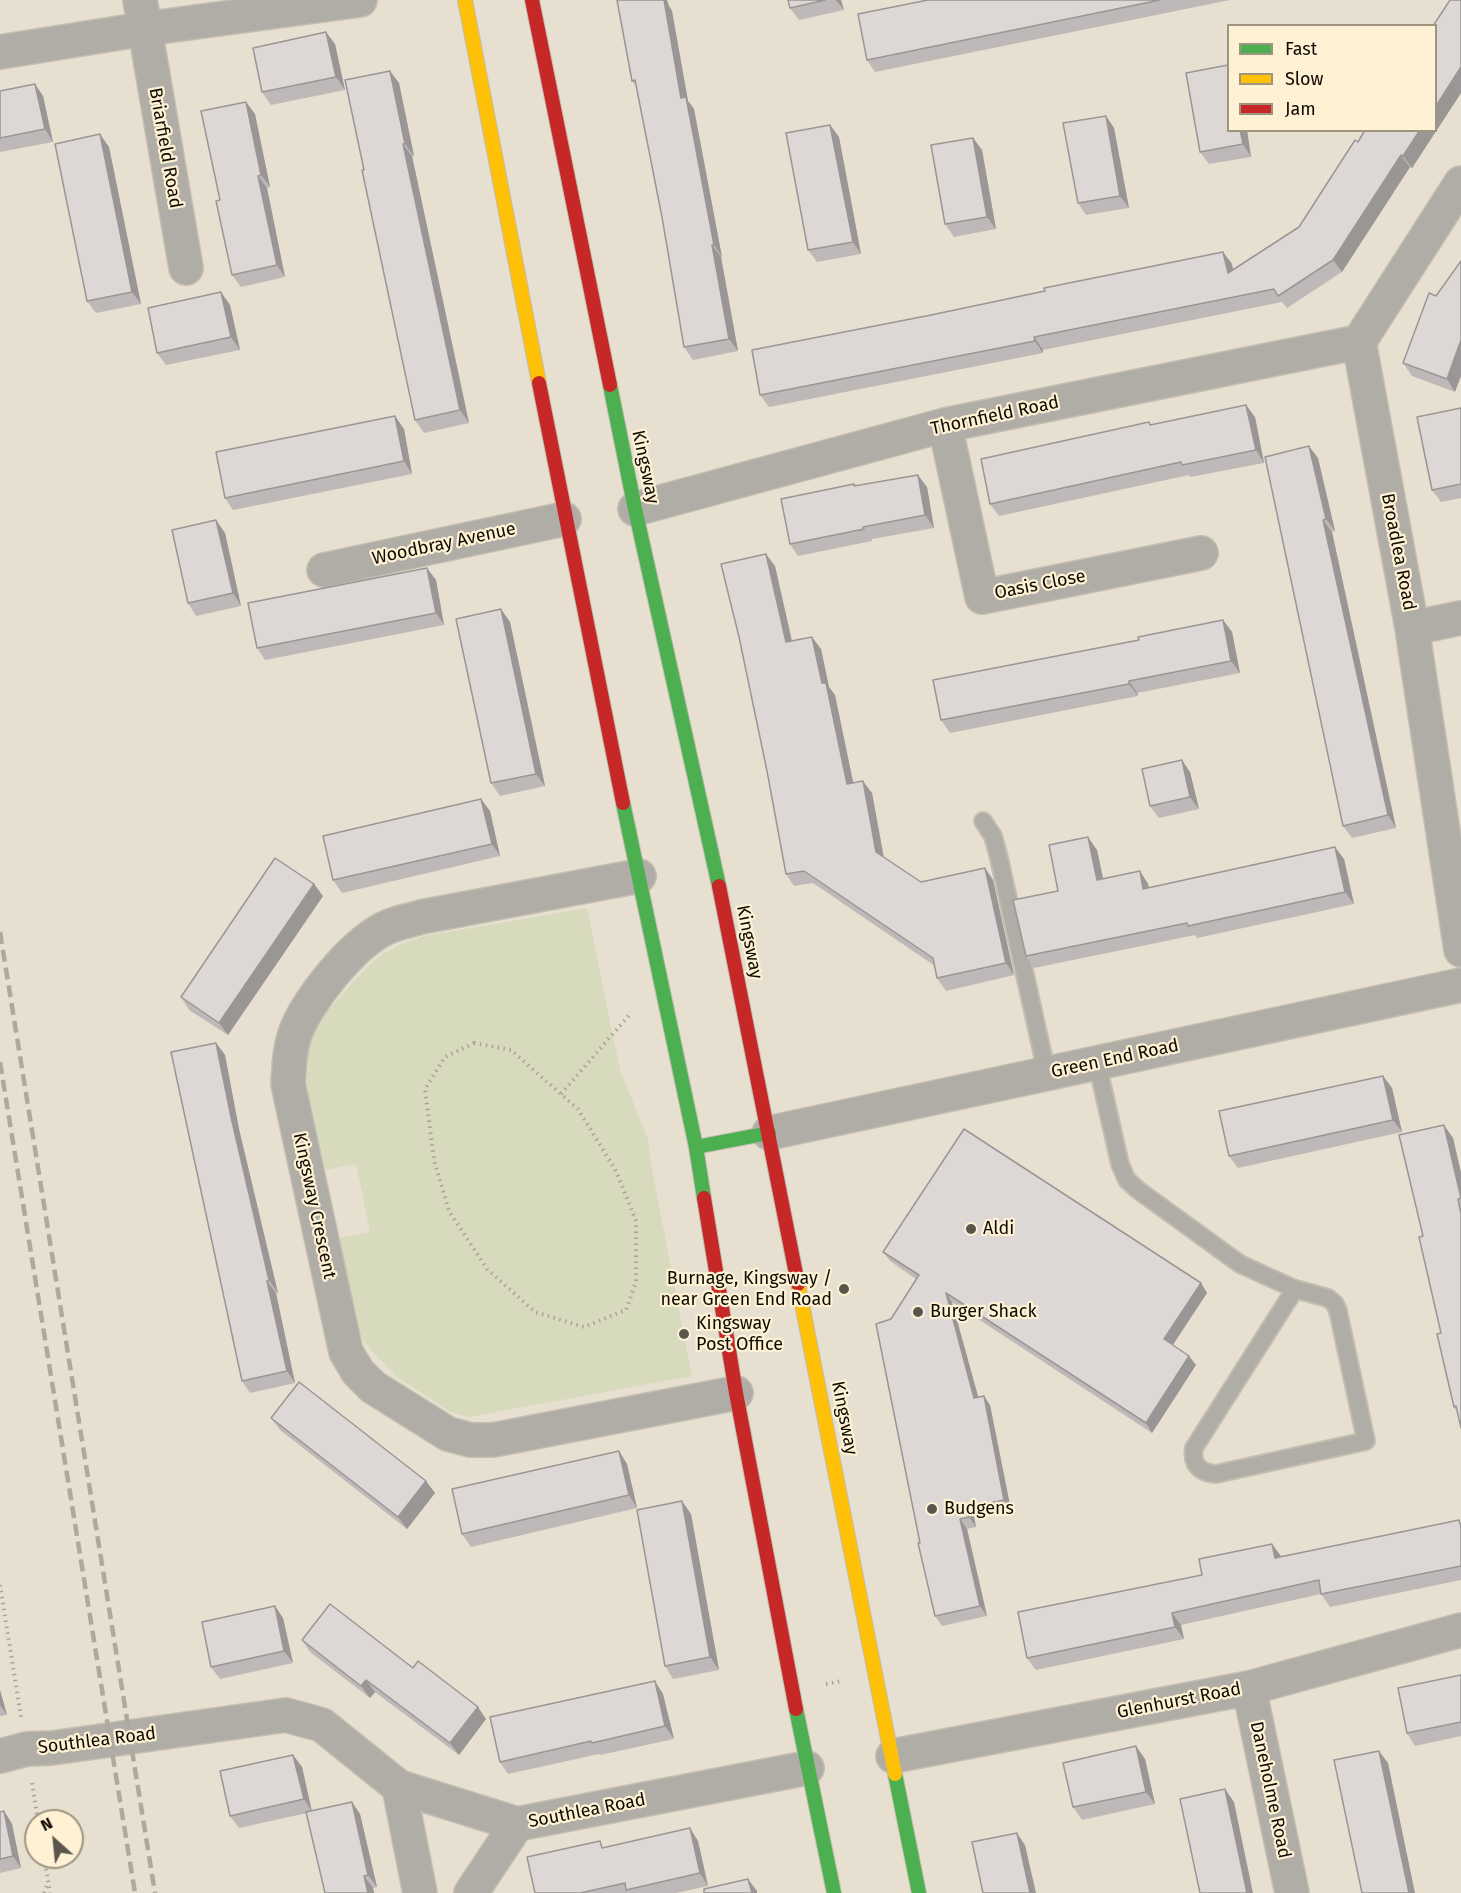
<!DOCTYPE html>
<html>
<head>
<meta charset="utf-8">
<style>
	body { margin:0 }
	#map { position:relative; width:1461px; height:1893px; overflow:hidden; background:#e7e0d0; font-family:"Fira Sans",sans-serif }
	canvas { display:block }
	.legend { position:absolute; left:1227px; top:24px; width:210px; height:108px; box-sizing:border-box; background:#fef1d4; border:2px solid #9e9580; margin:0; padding:8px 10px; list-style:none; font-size:18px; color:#0f0b03 }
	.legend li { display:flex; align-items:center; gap:12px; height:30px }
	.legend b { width:30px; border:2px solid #9e9580 }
	.north { position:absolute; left:24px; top:1809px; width:60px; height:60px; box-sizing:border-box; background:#fef1d4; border:2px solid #9e9580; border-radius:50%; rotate:333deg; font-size:16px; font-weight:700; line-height:24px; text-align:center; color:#0f0b03 }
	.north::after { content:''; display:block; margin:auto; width:21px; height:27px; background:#5b564b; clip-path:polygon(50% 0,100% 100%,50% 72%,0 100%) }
</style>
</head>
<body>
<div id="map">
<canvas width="1461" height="1893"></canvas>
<ul class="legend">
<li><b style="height:8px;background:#4caf50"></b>Fast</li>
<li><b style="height:8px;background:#ffc107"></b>Slow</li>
<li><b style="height:8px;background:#c62828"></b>Jam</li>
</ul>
<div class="north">N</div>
</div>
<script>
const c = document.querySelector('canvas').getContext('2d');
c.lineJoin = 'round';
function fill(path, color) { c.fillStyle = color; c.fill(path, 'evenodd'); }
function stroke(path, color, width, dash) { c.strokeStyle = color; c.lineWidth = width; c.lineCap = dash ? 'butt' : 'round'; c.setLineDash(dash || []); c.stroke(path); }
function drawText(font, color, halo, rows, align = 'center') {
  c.font = font + ' "Fira Sans",sans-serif'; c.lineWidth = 4.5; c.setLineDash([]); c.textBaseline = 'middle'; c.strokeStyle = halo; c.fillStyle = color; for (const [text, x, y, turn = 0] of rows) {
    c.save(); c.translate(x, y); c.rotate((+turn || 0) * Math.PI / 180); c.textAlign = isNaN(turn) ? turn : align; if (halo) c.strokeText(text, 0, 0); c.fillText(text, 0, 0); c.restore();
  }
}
fill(new Path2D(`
	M 587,908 L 620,1070 L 648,1139 L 652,1170 L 692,1376 L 469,1417 L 450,1412 L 396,1376 L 371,1350 L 362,1338 L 359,1328 L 339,1238 L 370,1232 L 356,1164 L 326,1170 C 317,1133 295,1070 312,1034 C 320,1017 334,1004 346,990 C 373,959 384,949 424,936 Z`), '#d8dabd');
const lane = new Path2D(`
	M 983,821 L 993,836 L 999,858 L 1047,1074
	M 1097,1063 L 1120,1164 L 1127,1180 L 1138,1190 L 1240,1264 L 1295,1289 L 1328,1298 L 1335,1304 L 1338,1311 L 1366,1441 L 1216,1474 C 1200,1473 1191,1464 1194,1448 L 1295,1289`);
const street = new Path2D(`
	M 140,0 L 186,268
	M 0,52 L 144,29 L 360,0
	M 1461,183 L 1359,342 L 1412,628 L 1461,950
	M 945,425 L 982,597 L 1201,553
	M 635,509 L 945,425 L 1359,342
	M 324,570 L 564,519
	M 1412,628 L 1461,618
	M 639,876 L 421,917 C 411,920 400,922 390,926 C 355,940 305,1002 294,1037 C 289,1053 289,1068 288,1084 L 346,1352 L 358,1372 L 373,1387 L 448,1434 L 471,1440 L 493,1440 L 736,1393
	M 769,1133 L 1461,985
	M 1249,1688 L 1292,1893
	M 0,1756 L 27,1749 L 52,1748 L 286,1715 L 322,1725 L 399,1787 L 517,1824 L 807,1768
	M 893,1756 L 1249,1688 L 1461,1630
	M 399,1787 L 420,1893
	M 471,1893 L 517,1824`);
const fast = new Path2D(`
	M 610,385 L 635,509 L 719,886
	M 623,803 L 696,1147 L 704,1198
	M 696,1147 L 769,1133
	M 796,1709 L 834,1893
	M 895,1774 L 919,1893`);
const slow = new Path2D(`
	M 465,0 L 539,383
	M 798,1284 L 895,1774`);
const jam = new Path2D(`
	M 532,0 L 610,385
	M 539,383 L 623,803
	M 719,886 L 798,1284
	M 704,1198 L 736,1393 L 796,1709`);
stroke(lane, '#c3bdb1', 20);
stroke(street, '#c3bdb1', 36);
stroke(fast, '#c3bdb1', 16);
stroke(slow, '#c3bdb1', 16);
stroke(jam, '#c3bdb1', 16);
stroke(new Path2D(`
	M 474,1043 L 511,1050 L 578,1109 L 616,1171 L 636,1221 L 636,1282 L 626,1310 L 584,1327 L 535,1312 L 487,1269 L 449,1211 L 434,1160 L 425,1089 L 445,1057 Z
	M 561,1094 L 631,1013
	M 0,1585 L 21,1717
	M 826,1684 L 842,1681
	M 32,1783 L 38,1821
	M 44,1857 L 50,1893
	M 44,1893 L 48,1882`), '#a8a49d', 4, [1.5, 4.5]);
stroke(lane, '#b0aca6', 16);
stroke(street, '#b0aca6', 33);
stroke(fast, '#4caf50', 14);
stroke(slow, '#ffc107', 14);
stroke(jam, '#c62828', 14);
stroke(new Path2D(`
	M 0,932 L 155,1893
	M 0,1062 L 135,1893`), '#ada99f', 4.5, [12, 6]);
fill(new Path2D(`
	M 788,0 L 841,0 L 844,10 L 799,20 L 790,8 Z
	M 928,0 L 1230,0 L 875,72 L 867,60 Z
	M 1461,0 L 1461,93 L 1412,168 L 1410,167 L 1342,272 L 1287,308 L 1282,302 L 1043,350 L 1043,353 L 769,407 L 760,395 L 931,315 L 1223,252 L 1232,264 L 1233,270 L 1299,227 L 1358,142 Z
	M 669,6 L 672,11 L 688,101 L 694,109 L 722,257 L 721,257 L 738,351 L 693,360 L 684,347 L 662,217 L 637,88 L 632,81 Z
	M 335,44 L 345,90 L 271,105 L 262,92 Z
	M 390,71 L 399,83 L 414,156 L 412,156 L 469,423 L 424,433 L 415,420 Z
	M 0,91 L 43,96 L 53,142 L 0,152 Z
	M 246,102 L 255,114 L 270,187 L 267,188 L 285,277 L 241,287 L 232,275 L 220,200 Z
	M 1106,116 L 1114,128 L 1129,208 L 1086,215 L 1078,203 Z
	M 830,125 L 839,137 L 861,254 L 817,262 L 808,250 Z
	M 1247,130 L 1251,157 L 1209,164 L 1200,152 Z
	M 973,138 L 982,150 L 996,229 L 954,237 L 945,224 Z
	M 109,147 L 141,304 L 96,313 L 87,301 Z
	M 1436,296 L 1455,392 L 1412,376 L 1403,363 Z
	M 230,305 L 240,350 L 166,365 L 157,353 Z
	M 1461,408 L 1461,498 L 1441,502 L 1432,490 Z
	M 1255,417 L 1264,463 L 1190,477 L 1189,475 L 999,516 L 990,504 L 1149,422 L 1151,425 Z
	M 404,429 L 412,474 L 233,510 L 225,498 Z
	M 1318,458 L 1335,531 L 1332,532 L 1396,828 L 1352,838 L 1343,826 Z
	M 854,484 L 855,486 L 927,487 L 934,528 L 872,539 L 872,541 L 798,556 L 790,544 Z
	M 225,533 L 241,606 L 196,616 L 188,603 Z
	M 775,566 L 792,641 L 821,649 L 829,687 L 835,695 L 853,783 L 872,793 L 884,857 L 921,882 L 985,868 L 993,880 L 1014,975 L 946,991 L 937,978 L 935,966 L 813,883 L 794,886 L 786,874 Z
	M 436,580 L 444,625 L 265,660 L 257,648 Z
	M 1223,620 L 1232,632 L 1240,673 L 1137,693 L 1138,696 L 950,733 L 941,720 L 1139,640 Z
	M 510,622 L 545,786 L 500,796 L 491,783 Z
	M 1190,772 L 1199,809 L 1159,818 L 1150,806 Z
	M 481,799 L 490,811 L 500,856 L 342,893 L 333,880 Z
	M 1097,850 L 1103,879 L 1140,871 L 1148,884 L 1149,888 L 1344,859 L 1354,904 L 1197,938 L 1195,935 L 1034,968 L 1026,956 L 1058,891 Z
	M 323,896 L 228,1035 L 189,1010 L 181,997 Z
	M 216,1043 L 225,1055 L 239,1129 L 278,1293 L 276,1293 L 295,1383 L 250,1393 L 242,1381 Z
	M 1383,1076 L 1392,1088 L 1402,1132 L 1238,1168 L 1229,1156 Z
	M 1453,1138 L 1461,1173 L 1461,1428 L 1457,1412 L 1454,1407 L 1441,1333 Z
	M 883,1252 L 1201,1283 L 1207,1293 L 1173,1345 L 1189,1356 L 1196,1365 L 1152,1433 L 952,1302 L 978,1397 L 984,1396 L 990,1405 L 1011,1510 L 974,1517 L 976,1527 L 967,1529 L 987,1616 L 942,1626 L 935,1616 L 891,1319 L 916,1279 L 890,1261 Z
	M 271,1418 L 426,1481 L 435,1493 L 407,1529 L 280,1430 Z
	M 619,1451 L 627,1464 L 637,1508 L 471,1547 L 462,1534 Z
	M 691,1514 L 719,1670 L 673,1679 L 665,1666 Z
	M 1461,1522 L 1461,1580 L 1330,1607 L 1321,1594 L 1181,1625 L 1184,1639 L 1036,1670 L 1027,1658 L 1281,1556 Z
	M 275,1606 L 283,1618 L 293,1663 L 220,1679 L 211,1667 Z
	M 302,1640 L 413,1668 L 486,1719 L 459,1755 L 375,1692 L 370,1698 L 310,1652 Z
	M 1461,1675 L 1461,1736 L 1415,1746 L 1407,1733 Z
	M 0,1690 L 7,1715 L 0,1716 Z
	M 663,1694 L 674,1739 L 600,1755 L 599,1754 L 508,1774 L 500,1762 Z
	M 293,1755 L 302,1767 L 312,1811 L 360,1814 L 377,1887 L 373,1888 L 374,1893 L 325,1893 L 307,1813 L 239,1828 L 230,1816 Z
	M 1145,1759 L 1155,1804 L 1082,1820 L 1073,1807 Z
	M 4,1811 L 12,1824 L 21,1868 L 0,1873 L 0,1812 Z
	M 698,1841 L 708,1886 L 676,1893 L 535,1893 L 605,1847 Z`), '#beb9b8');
fill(new Path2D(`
	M 661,0 L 667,0 L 669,6 L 672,11 L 688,101 L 694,109 L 722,257 L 714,245 L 681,98 Z
	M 836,0 L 841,0 L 844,10 Z
	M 326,32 L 335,44 L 345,90 L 336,77 Z
	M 1461,67 L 1461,93 L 1412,168 L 1403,156 L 1420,130 L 1436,130 L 1436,106 Z
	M 390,71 L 399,83 L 414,156 L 405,144 Z
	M 35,84 L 43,96 L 53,142 L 45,129 Z
	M 246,102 L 255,114 L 270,187 L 261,175 Z
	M 1106,116 L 1114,128 L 1129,208 L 1120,196 Z
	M 830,125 L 839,137 L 861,254 L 853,242 Z
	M 1240,130 L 1247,130 L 1251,157 L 1243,144 Z
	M 100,134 L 109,147 L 141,304 L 132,292 Z
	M 973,138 L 982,150 L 996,229 L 987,217 Z
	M 403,144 L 412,156 L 469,423 L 460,410 Z
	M 1401,155 L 1410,167 L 1342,272 L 1333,260 Z
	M 258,176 L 267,188 L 285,277 L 277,265 Z
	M 712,245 L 721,257 L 738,351 L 729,339 Z
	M 1223,252 L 1232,264 L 1236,286 L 1228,273 Z
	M 221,292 L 230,305 L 240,350 L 231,337 Z
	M 1034,337 L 1043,350 L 1043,353 L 1035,341 Z
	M 1461,340 L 1461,376 L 1455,392 L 1447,379 Z
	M 1246,405 L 1255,417 L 1264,463 L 1256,450 Z
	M 395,416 L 404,429 L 412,474 L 404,461 Z
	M 1309,446 L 1318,458 L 1335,531 L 1326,519 Z
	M 918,475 L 927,487 L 934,528 L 925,515 Z
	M 216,520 L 225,533 L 241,606 L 233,593 Z
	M 1323,520 L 1332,532 L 1396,828 L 1388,815 Z
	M 766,554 L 775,566 L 795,655 L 786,642 Z
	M 427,568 L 436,580 L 444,625 L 436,613 Z
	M 501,609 L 510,622 L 545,786 L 536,774 Z
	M 1223,620 L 1232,632 L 1240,673 L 1231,661 Z
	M 812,637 L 821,649 L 829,687 L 835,695 L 856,796 L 847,784 L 822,683 Z
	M 1129,681 L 1137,693 L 1138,696 L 1129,684 Z
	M 1182,760 L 1190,772 L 1199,809 L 1190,797 Z
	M 863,781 L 872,793 L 885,865 L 876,852 Z
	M 481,799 L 490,811 L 500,856 L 492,844 Z
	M 1088,837 L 1097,850 L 1106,892 L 1097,880 Z
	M 1335,847 L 1344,859 L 1354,904 L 1345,892 Z
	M 985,868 L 993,880 L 1014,975 L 1006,963 Z
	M 1140,871 L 1148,884 L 1152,901 L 1143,889 Z
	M 314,884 L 323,896 L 228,1035 L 219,1023 Z
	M 216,1043 L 225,1055 L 239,1129 L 278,1293 L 269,1280 L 231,1117 Z
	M 1383,1076 L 1392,1088 L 1402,1132 L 1393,1120 Z
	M 1444,1125 L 1453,1138 L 1461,1173 L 1461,1198 Z
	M 267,1281 L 276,1293 L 295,1383 L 287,1371 Z
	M 1201,1283 L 1207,1293 L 1170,1349 L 1164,1339 Z
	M 946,1293 L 952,1302 L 981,1407 L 974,1398 Z
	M 1189,1356 L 1196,1365 L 1152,1433 L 1146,1423 Z
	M 984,1396 L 990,1405 L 1011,1510 L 1004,1500 Z
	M 619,1451 L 627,1464 L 637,1508 L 629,1495 Z
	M 426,1481 L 435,1493 L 407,1529 L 398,1517 Z
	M 682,1501 L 691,1514 L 719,1670 L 710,1657 Z
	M 967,1508 L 974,1517 L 976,1527 L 969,1517 Z
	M 960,1519 L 967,1529 L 987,1616 L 980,1606 Z
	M 1272,1544 L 1281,1556 L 1275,1558 Z
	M 275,1606 L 283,1618 L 293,1663 L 284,1651 Z
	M 1172,1613 L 1181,1625 L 1184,1639 L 1175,1627 Z
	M 366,1680 L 375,1692 L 370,1698 L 361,1686 Z
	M 655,1681 L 663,1694 L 674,1739 L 665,1726 Z
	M 0,1690 L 7,1715 L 0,1705 Z
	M 478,1707 L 486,1719 L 459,1755 L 450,1743 Z
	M 1136,1746 L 1145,1759 L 1155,1804 L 1146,1792 Z
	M 1379,1751 L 1388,1763 L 1415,1893 L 1409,1893 Z
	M 293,1755 L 302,1767 L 312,1812 L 304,1799 Z
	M 1225,1789 L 1234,1802 L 1253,1893 L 1247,1893 Z
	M 352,1802 L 360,1814 L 377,1887 L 368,1875 Z
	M 4,1811 L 12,1824 L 21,1868 L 13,1856 Z
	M 690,1828 L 698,1841 L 708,1886 L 700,1873 Z
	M 1017,1833 L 1025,1845 L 1036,1893 L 1030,1893 Z
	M 364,1876 L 373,1888 L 374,1893 L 368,1893 Z
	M 748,1879 L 757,1891 L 757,1893 L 752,1893 Z`), '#9b9696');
const building = new Path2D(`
	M 617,0 L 664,0 L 681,98 L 686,97 L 714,245 L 712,245 L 729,339 L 684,347 L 662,217 L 635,80 L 632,81 Z
	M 788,0 L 825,0 L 790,8 Z
	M 928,0 L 1160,0 L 867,60 L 858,14 Z
	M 1450,0 L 1461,0 L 1461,67 L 1436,106 L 1436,26 L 1433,26 Z
	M 326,32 L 336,77 L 262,92 L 253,48 Z
	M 1228,65 L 1228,130 L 1240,130 L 1243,144 L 1200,152 L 1186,73 Z
	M 390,71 L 405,144 L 403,144 L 460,410 L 415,420 L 362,170 L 364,170 L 345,80 Z
	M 35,84 L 45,129 L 0,138 L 0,91 Z
	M 246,102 L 261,175 L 258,176 L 277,265 L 232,275 L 216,201 L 220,200 L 201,111 Z
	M 1106,116 L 1120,196 L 1078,203 L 1063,123 Z
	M 830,125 L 853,242 L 808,250 L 786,133 Z
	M 1365,130 L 1420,130 L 1403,156 L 1401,155 L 1333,260 L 1278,296 L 1274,289 L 1034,337 L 1035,341 L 760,395 L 752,350 L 931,315 L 1045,291 L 1044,288 L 1223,252 L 1228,273 L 1299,227 L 1355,140 L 1358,142 Z
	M 100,134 L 132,292 L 87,301 L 55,144 Z
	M 973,138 L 987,217 L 945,224 L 931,145 Z
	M 1461,261 L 1461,340 L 1447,379 L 1403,363 L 1429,293 L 1436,296 Z
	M 221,292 L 231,337 L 157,353 L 148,308 Z
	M 1246,405 L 1256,450 L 1182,465 L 1181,462 L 990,504 L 981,459 L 1149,422 L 1150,425 Z
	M 1461,408 L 1461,484 L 1432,490 L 1417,417 Z
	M 395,416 L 404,461 L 225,498 L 216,452 Z
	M 1309,446 L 1326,519 L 1323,520 L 1388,815 L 1343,826 L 1265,457 Z
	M 918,475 L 925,515 L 863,527 L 864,529 L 790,544 L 781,499 L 854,484 L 854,486 Z
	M 216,520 L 233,593 L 188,603 L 172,530 Z
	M 766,554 L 786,642 L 812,637 L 822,683 L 826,683 L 847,784 L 863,781 L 876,852 L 921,882 L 985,868 L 1006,963 L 937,978 L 933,958 L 804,871 L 786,874 L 767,771 L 739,637 L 721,564 Z
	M 427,568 L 436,613 L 257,648 L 248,603 Z
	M 501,609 L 536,774 L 491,783 L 456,619 Z
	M 1223,620 L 1231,661 L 1129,681 L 1129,684 L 941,720 L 933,680 L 1139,640 L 1138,637 Z
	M 1182,760 L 1190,797 L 1150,806 L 1142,769 Z
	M 481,799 L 492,844 L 333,880 L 323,836 Z
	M 1088,837 L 1097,880 L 1140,871 L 1143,889 L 1335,847 L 1345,892 L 1188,926 L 1187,923 L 1026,956 L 1013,900 L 1058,891 L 1049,845 Z
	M 275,858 L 314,884 L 219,1023 L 181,997 Z
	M 216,1043 L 231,1117 L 269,1280 L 267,1281 L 287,1371 L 242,1381 L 171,1052 Z
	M 1383,1076 L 1393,1120 L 1229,1156 L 1219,1111 Z
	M 1444,1125 L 1461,1198 L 1458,1199 L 1461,1214 L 1461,1428 L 1456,1406 L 1454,1407 L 1437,1334 L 1441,1333 L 1419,1237 L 1423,1236 L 1399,1135 Z
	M 964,1129 L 1201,1283 L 1164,1339 L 1189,1356 L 1146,1423 L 946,1293 L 974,1398 L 984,1396 L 1004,1500 L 967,1508 L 969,1517 L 960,1519 L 980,1606 L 935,1616 L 918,1543 L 920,1543 L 876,1324 L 891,1319 L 919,1275 L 883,1252 Z
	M 299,1382 L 426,1481 L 398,1517 L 271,1418 Z
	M 619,1451 L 629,1495 L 462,1534 L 452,1489 Z
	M 682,1501 L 710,1657 L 665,1666 L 637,1510 Z
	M 1459,1520 L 1461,1527 L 1461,1566 L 1321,1594 L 1319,1580 L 1172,1613 L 1175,1627 L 1027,1658 L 1018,1612 L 1202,1575 L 1199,1559 L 1272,1544 L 1275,1558 Z
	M 330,1604 L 413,1668 L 418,1661 L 478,1707 L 450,1743 L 366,1680 L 361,1686 L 302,1640 Z
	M 275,1606 L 284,1651 L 211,1667 L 202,1622 Z
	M 1461,1675 L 1461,1722 L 1407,1733 L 1398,1688 Z
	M 655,1681 L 665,1726 L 592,1743 L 591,1741 L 500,1762 L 490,1717 Z
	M 1136,1746 L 1146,1792 L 1073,1807 L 1063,1763 Z
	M 1379,1751 L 1409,1893 L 1362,1893 L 1334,1760 Z
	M 293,1755 L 304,1799 L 230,1816 L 220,1771 Z
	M 1225,1789 L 1247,1893 L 1200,1893 L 1180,1799 Z
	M 352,1802 L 368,1875 L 364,1876 L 368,1893 L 325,1893 L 306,1812 Z
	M 4,1811 L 13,1856 L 0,1859 L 0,1812 Z
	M 690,1828 L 700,1873 L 626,1890 L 625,1883 L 580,1893 L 535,1893 L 527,1857 L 600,1841 L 602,1848 Z
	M 1017,1833 L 1030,1893 L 983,1893 L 972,1842 Z
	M 748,1879 L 752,1893 L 704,1893 L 704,1889 Z`);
fill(building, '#ddd7d6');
stroke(building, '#9b9696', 1.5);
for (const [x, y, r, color] of [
	[971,1229,6,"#5b564b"],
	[844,1289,6,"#5b564b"],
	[918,1312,6,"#5b564b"],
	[684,1334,6,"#5b564b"],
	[932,1509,6,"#5b564b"]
]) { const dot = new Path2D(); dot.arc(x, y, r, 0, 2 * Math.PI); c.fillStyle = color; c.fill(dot); stroke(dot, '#fef1d4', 2); }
drawText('18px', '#0f0b03', '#fef1d4', [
	["Briarfield Road",165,148,80],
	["Thornfield Road",995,416,-12],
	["Kingsway",645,467,78],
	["Woodbray Avenue",444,544,-12],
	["Broadlea Road",1398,552,79],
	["Oasis Close",1040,585,-11],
	["Kingsway",749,942,79],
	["Green End Road",1115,1059,-12],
	["Kingsway Crescent",314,1206,78],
	["Kingsway",844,1418,79],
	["Glenhurst Road",1179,1701,-11],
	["Southlea Road",97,1741,-7],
	["Daneholme Road",1270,1790,78],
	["Southlea Road",587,1811,-11]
]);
drawText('18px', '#0f0b03', '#fef1d4', [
	["Aldi",983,1229],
	["Burnage, Kingsway /",832,1279,"right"],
	["near Green End Road",832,1300,"right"],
	["Burger Shack",930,1312],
	["Kingsway",696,1324],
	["Post Office",696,1345],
	["Budgens",944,1509]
], 'left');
</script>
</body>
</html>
